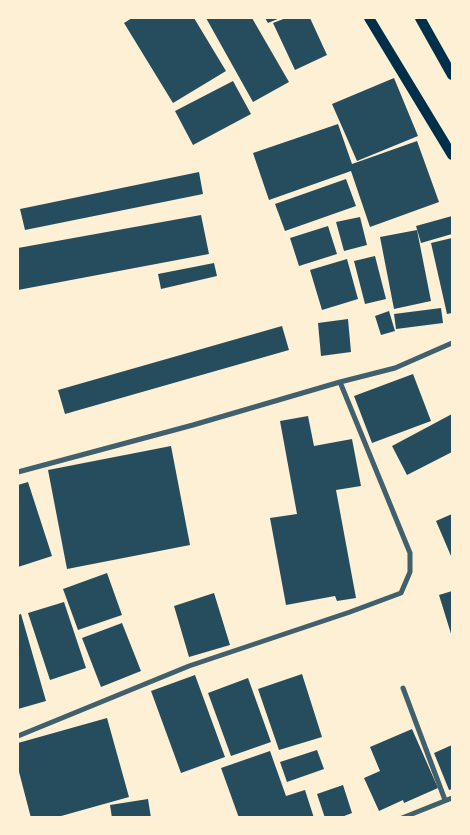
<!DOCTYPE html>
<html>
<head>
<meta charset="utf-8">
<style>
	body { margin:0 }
	#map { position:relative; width:470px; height:835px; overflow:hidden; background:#fdf0d5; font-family:"Times New Roman",serif }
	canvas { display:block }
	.frame { position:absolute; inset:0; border:19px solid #fdf0d5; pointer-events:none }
</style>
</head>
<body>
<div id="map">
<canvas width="470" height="835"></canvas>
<div class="frame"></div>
</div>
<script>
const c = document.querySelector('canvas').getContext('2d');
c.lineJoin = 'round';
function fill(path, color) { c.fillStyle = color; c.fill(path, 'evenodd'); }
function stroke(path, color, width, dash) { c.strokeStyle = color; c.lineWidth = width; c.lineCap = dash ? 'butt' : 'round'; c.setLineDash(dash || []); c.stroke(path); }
fill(new Path2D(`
	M 132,18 L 194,18 L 226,71 L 173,103 L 124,23 Z
	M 206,18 L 252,18 L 289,82 L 253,102 Z
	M 265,18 L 280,18 L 268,23 Z
	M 286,18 L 310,18 L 327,55 L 295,70 L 273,23 Z
	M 394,78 L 418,136 L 357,161 L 332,104 Z
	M 233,81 L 251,114 L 193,145 L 175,111 Z
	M 338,124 L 352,164 L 417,141 L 439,202 L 370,227 L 351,171 L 269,200 L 253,153 Z
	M 199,172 L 203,194 L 25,230 L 20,209 Z
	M 346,179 L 356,206 L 285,231 L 275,204 Z
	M 201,215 L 209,254 L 18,290 L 18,248 Z
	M 452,216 L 452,234 L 421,243 L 416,226 Z
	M 360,217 L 367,245 L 344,251 L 336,222 Z
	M 328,226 L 337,254 L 299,266 L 290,238 Z
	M 417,230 L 431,301 L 394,309 L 380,237 Z
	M 452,238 L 452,313 L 447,314 L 431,243 Z
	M 375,256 L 386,299 L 365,304 L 354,261 Z
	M 347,259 L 358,299 L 322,310 L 310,270 Z
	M 214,263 L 217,276 L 161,289 L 158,274 Z
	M 441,308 L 443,323 L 396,329 L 394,314 Z
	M 389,311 L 395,331 L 381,335 L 375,316 Z
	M 348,319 L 351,352 L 321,356 L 318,323 Z
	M 282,326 L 289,350 L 65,414 L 58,390 Z
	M 413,374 L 431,421 L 372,443 L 354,396 Z
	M 452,414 L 452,452 L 407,475 L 392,446 Z
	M 308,416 L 314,446 L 352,439 L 361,486 L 336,490 L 356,598 L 337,601 L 335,596 L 286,605 L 270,518 L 297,514 L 280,421 Z
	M 171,446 L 190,545 L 67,569 L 48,470 Z
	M 28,482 L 52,556 L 18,567 L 18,485 Z
	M 452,514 L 452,556 L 451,556 L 436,521 Z
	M 107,573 L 122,615 L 78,630 L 63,589 Z
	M 452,591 L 452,637 L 439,595 Z
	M 214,593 L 230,645 L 189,657 L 174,606 Z
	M 64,602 L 86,668 L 50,680 L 28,613 Z
	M 21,614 L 46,701 L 18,709 L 18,615 Z
	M 122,623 L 141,671 L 101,687 L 82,638 Z
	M 302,674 L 322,737 L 279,750 L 258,689 Z
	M 195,675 L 225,757 L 181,773 L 151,691 Z
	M 248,678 L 271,742 L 231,756 L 208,693 Z
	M 107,718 L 129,797 L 54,818 L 31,818 L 18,768 L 18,743 Z
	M 412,729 L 438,788 L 404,803 L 403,800 L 379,811 L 364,778 L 380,771 L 370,747 Z
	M 452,745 L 452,789 L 449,790 L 434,753 Z
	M 317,750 L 324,769 L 287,782 L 280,762 Z
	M 270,751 L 286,796 L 305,790 L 314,818 L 239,818 L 221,768 Z
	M 343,785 L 352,813 L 339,818 L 325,818 L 317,794 Z
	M 148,799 L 151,818 L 112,818 L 110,805 Z`), '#264d5e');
stroke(new Path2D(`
	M 18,472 L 193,425 L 340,382 L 395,368 L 452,343
	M 403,688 L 445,800
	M 18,736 L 189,666 L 350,612 L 401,593 L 410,572 L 410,553 L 340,382
	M 402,818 L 452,798`), '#3f606c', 5);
stroke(new Path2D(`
	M 369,18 L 452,155
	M 420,18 L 452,75`), '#003049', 10);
</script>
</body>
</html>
